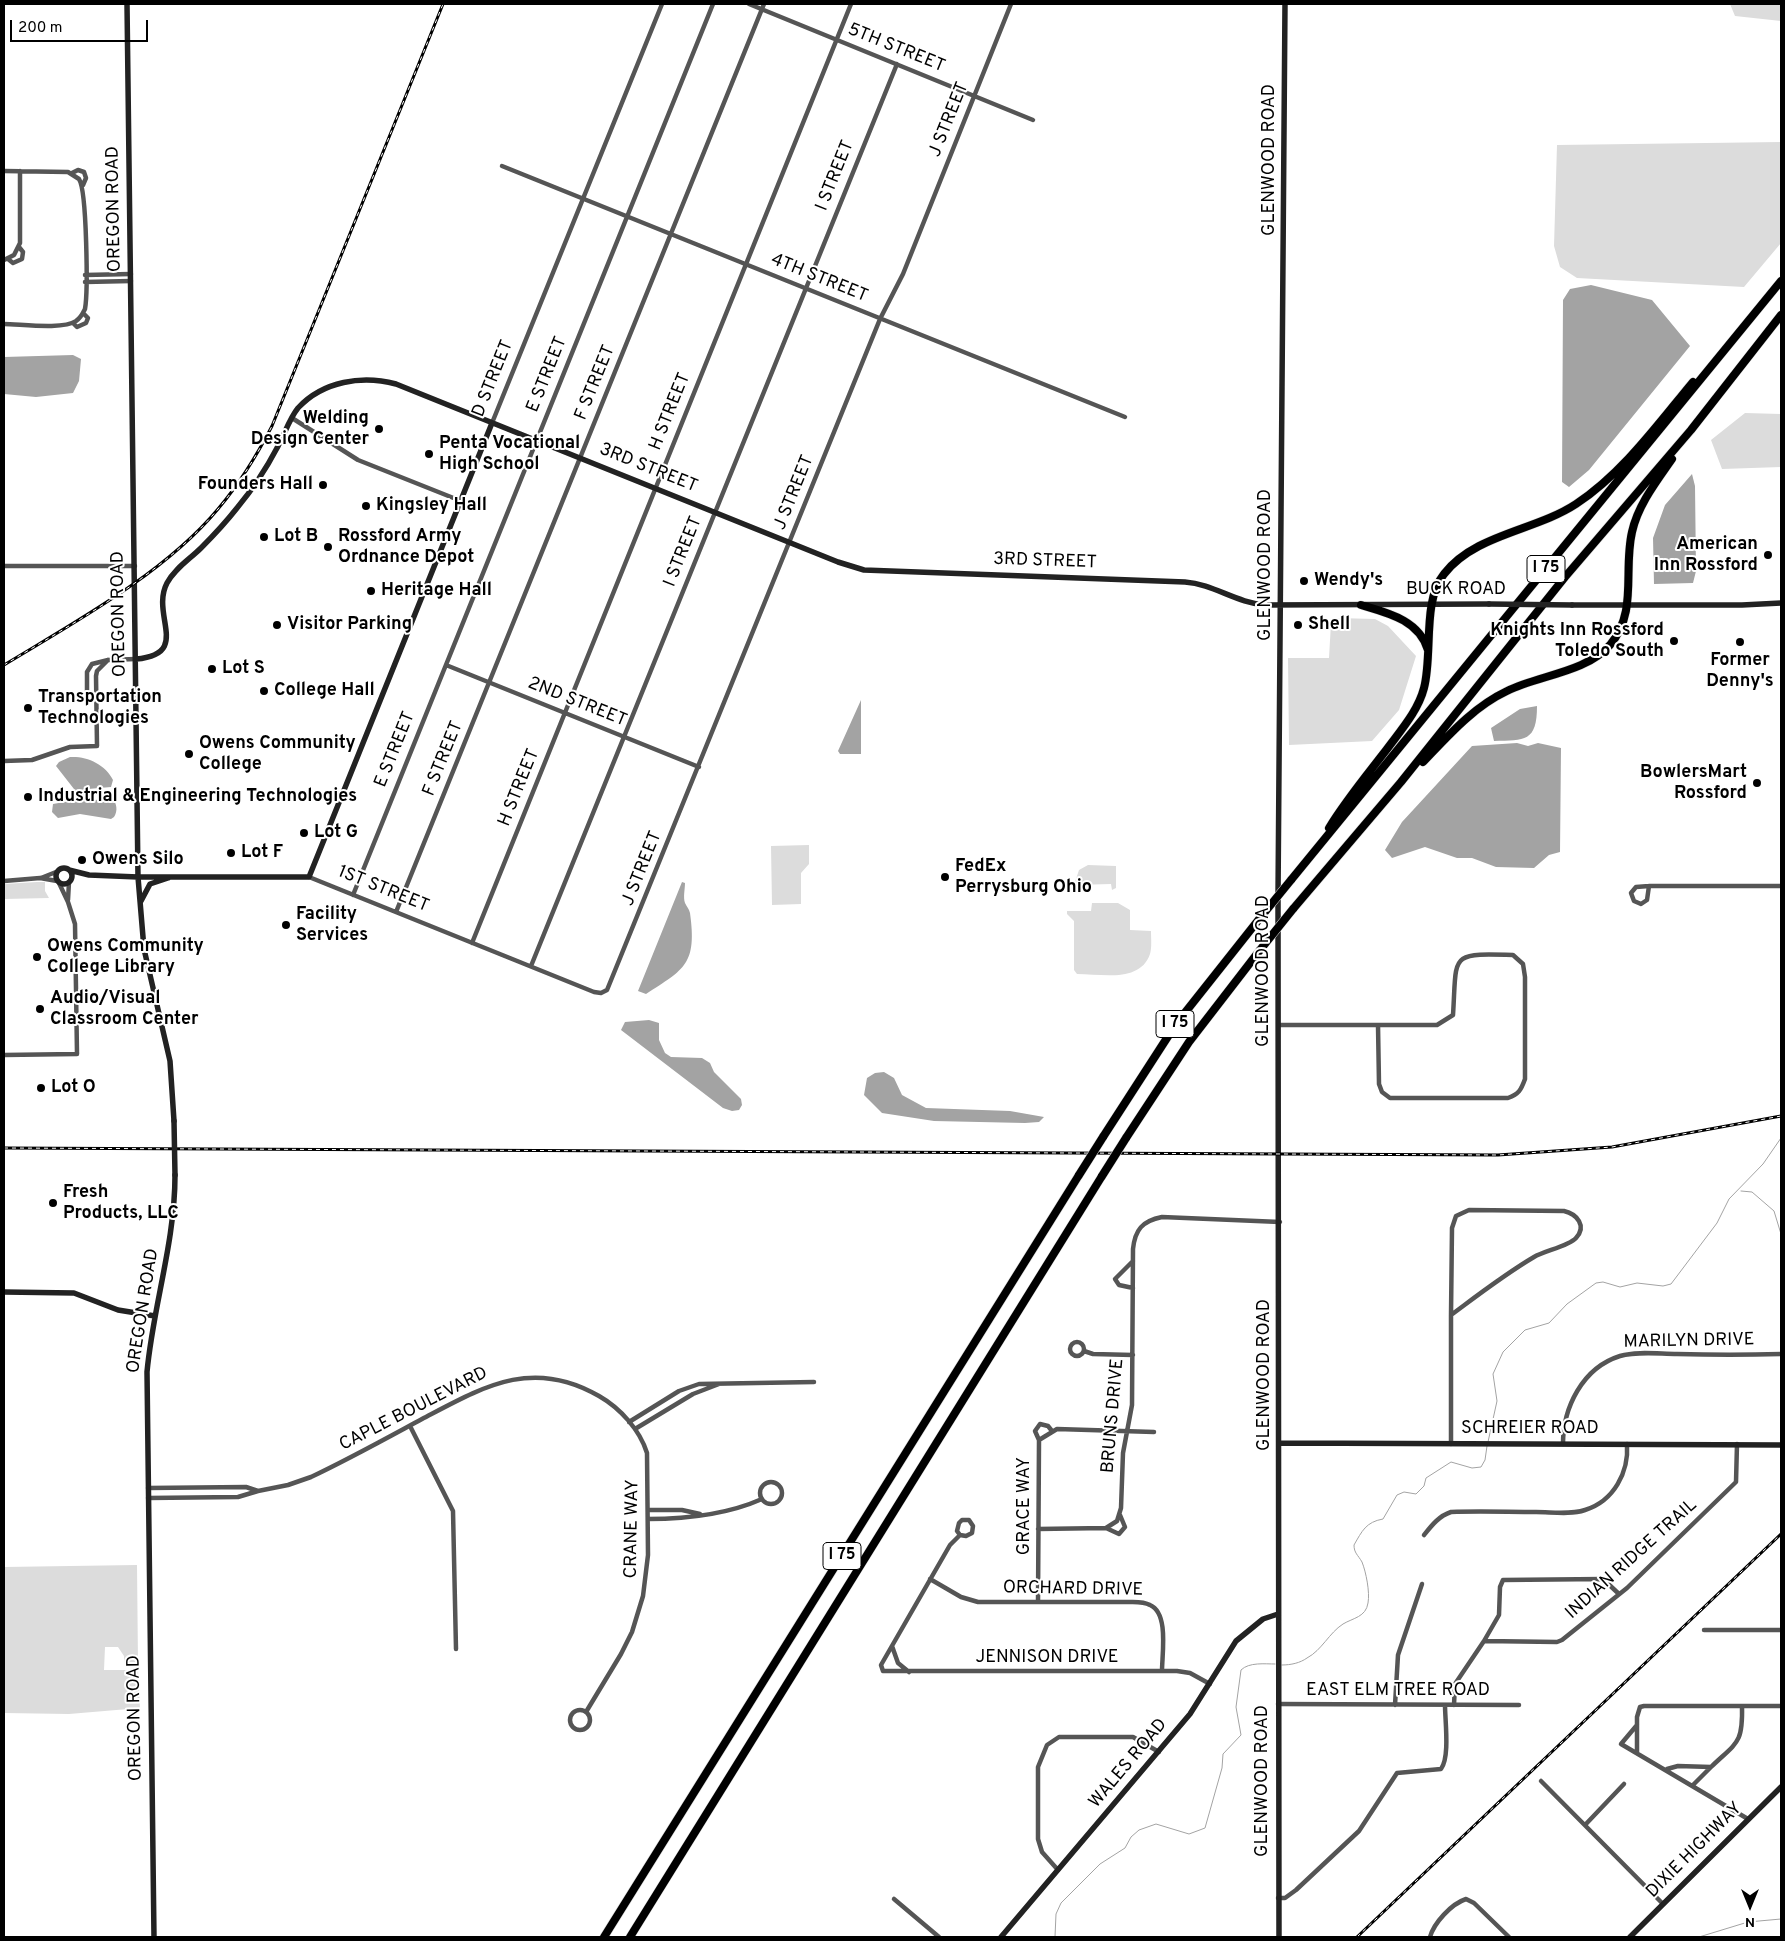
<!DOCTYPE html>
<html>
<head>
<meta charset="utf-8">
<style>
	body { margin:0 }
	#map { position:relative; width:1785px; height:1941px; overflow:hidden; background:#fff; font-family:Overpass,sans-serif }
	canvas { display:block }
	.frame { position:absolute; inset:0; border:5px solid #000; pointer-events:none }
	.north { position:absolute; left:1725px; top:1881px; width:50px; height:50px; -webkit-text-stroke:4px #fff; paint-order:stroke; rotate:180deg; font-size:14px; font-weight:700; line-height:20px; text-align:center; color:#000 }
	.north::after { content:''; display:block; margin:auto; width:18px; height:22px; background:#000; clip-path:polygon(50% 0,100% 100%,50% 72%,0 100%) }
	.scale { position:absolute; left:10px; top:20px; width:138px; height:22px; box-sizing:border-box; border:2px solid #000; border-top:0; padding-left:6px; font-size:15px; line-height:18px; white-space:nowrap; color:#000; -webkit-text-stroke:4px #fff; paint-order:stroke }
</style>
</head>
<body>
<div id="map">
<canvas width="1785" height="1941"></canvas>
<div class="frame"></div>
<div class="north">N</div>
<div class="scale">200 m</div>
</div>
<script>
const c = document.querySelector('canvas').getContext('2d');
c.lineJoin = 'round';
function fill(path, color) { c.fillStyle = color; c.fill(path, 'evenodd'); }
function stroke(path, color, width, dash) { c.strokeStyle = color; c.lineWidth = width; c.lineCap = dash ? 'butt' : 'round'; c.setLineDash(dash || []); c.stroke(path); }
function drawText(font, color, halo, rows, align = 'center') {
  c.font = font + ' Overpass,sans-serif'; c.lineWidth = 4; c.setLineDash([]); c.textBaseline = 'middle'; c.strokeStyle = halo; c.fillStyle = color; for (const [text, x, y, turn = 0] of rows) {
    c.save(); c.translate(x, y); c.rotate((+turn || 0) * Math.PI / 180); c.textAlign = isNaN(turn) ? turn : align; if (halo) c.strokeText(text, 0, 0); c.fillText(text, 0, 0); c.restore();
  }
}
fill(new Path2D(`
	M 1730,4 L 1781,4 L 1781,21 L 1735,16 Z
	M 1781,142 L 1781,243 L 1744,287 L 1577,278 L 1560,267 L 1554,246 L 1557,145 Z
	M 1745,413 L 1781,414 L 1781,467 L 1722,469 L 1711,440 Z
	M 1337,618 L 1375,619 L 1388,626 L 1416,656 L 1399,710 L 1372,741 L 1289,745 L 1288,658 L 1329,658 L 1331,623 Z
	M 809,845 L 809,864 L 801,873 L 801,904 L 772,905 L 771,846 Z
	M 1088,865 L 1116,866 L 1116,888 L 1112,890 L 1111,884 L 1074,885 L 1079,870 Z
	M 37,882 L 45,882 L 45,891 L 49,898 L 4,899 L 4,884 Z
	M 1092,903 L 1118,903 L 1130,910 L 1130,930 L 1151,931 C 1151,938 1152,948 1150,954 C 1140,983 1102,974 1077,974 L 1074,970 L 1074,921 L 1067,914 L 1067,911 L 1091,911 Z
	M 137,1565 L 138,1664 L 124,1663 L 124,1656 L 118,1647 L 105,1647 L 104,1670 L 138,1670 L 140,1708 L 69,1714 L 4,1713 L 4,1567 Z`), '#dcdcdc');
fill(new Path2D(`
	M 1591,285 L 1652,300 L 1690,346 L 1589,470 L 1569,487 L 1562,482 L 1563,300 L 1570,289 Z
	M 73,355 L 81,359 L 79,381 L 73,393 L 36,397 L 4,394 L 4,357 Z
	M 1692,474 L 1695,486 L 1696,571 L 1693,583 L 1654,584 L 1653,538 L 1665,505 Z
	M 861,700 L 861,754 L 840,754 L 838,751 Z
	M 1537,706 C 1537,742 1525,740 1494,741 L 1491,728 L 1520,709 Z
	M 1517,743 L 1528,746 L 1538,743 L 1561,748 L 1560,852 L 1549,855 L 1534,868 L 1496,867 L 1472,858 L 1457,858 L 1425,847 L 1392,858 L 1385,850 L 1402,822 L 1472,746 Z
	M 70,757 C 87,756 105,764 113,780 L 111,787 L 88,789 L 84,792 L 84,799 L 91,802 L 101,798 L 112,798 C 117,803 118,811 114,817 L 111,819 L 80,814 L 58,818 L 52,812 L 53,804 L 70,801 L 73,798 L 74,789 L 56,766 L 59,762 Z
	M 682,882 L 685,883 C 685,889 683,897 685,903 C 687,907 689,909 690,913 C 697,964 685,969 646,994 L 638,991 Z
	M 649,1020 L 659,1023 L 659,1040 L 665,1053 L 671,1057 L 702,1058 L 710,1063 L 714,1072 L 741,1099 L 742,1105 L 739,1110 L 732,1111 L 723,1108 L 621,1030 L 625,1022 Z
	M 884,1072 L 894,1078 L 902,1095 L 926,1108 L 1010,1111 L 1044,1117 L 1039,1122 L 1025,1123 L 934,1121 L 882,1113 L 864,1095 L 867,1078 L 875,1073 Z`), '#a3a3a3');
stroke(new Path2D(`
	M 1741,1191 L 1752,1192 L 1774,1211 L 1781,1234
	M 1488,1442 L 1497,1401 L 1493,1374 L 1503,1352 L 1525,1330 L 1549,1323 L 1567,1304 L 1596,1283 L 1603,1282 L 1620,1287 L 1637,1283 L 1663,1286 L 1671,1284 L 1717,1223 L 1729,1199 L 1763,1164 L 1781,1138
	M 1282,1665 C 1291,1665 1300,1663 1307,1658 C 1322,1650 1329,1633 1343,1624 C 1353,1618 1366,1617 1368,1603 C 1370,1592 1366,1572 1362,1562 C 1358,1555 1354,1553 1354,1545 C 1362,1531 1366,1522 1383,1519 L 1397,1495 L 1404,1492 L 1416,1494 L 1424,1486 L 1426,1478 L 1451,1462 L 1472,1468 L 1481,1467 L 1485,1460 L 1487,1446
	M 1055,1937 L 1056,1914 L 1061,1903 L 1100,1864 L 1125,1848 L 1131,1837 L 1139,1830 L 1156,1824 L 1189,1834 L 1205,1828 L 1222,1768 L 1223,1754 L 1241,1735 L 1236,1707 L 1241,1670 C 1249,1662 1265,1664 1275,1664
	M 1699,1937 L 1748,1922 L 1781,1919`), '#a3a3a3', 1);
const highway = new Path2D(`
	M 1361,605 C 1388,613 1419,620 1428,650
	M 1423,762 C 1448,736 1473,707 1507,691 C 1539,675 1585,673 1610,645 C 1638,612 1623,571 1632,532 C 1638,505 1656,482 1672,459
	M 1329,828 C 1346,800 1367,775 1387,749 C 1401,730 1418,711 1424,688 C 1433,654 1422,601 1444,574 C 1475,534 1535,531 1576,504 C 1622,474 1658,424 1693,382
	M 1291,880 L 1781,281
	M 1293,909 L 1401,782 L 1565,577 L 1691,430 L 1781,315
	M 1103,1137 L 1176,1024 L 1260,918
	M 1126,1138 L 1189,1042 L 1260,950
	M 604,1937 L 1079,1175
	M 630,1937 L 1102,1176`);
stroke(highway, '#dbdbdb', 9);
stroke(new Path2D(`
	M 749,4 L 1033,120
	M 502,166 L 1125,417
	M 4,171 L 68,172 L 79,179 C 87,191 88,292 85,309 C 83,313 81,318 76,321 C 63,330 20,324 4,324
	M 72,173 L 78,170 L 84,172 L 86,178 L 83,185
	M 8,259 L 13,263 L 22,259 L 23,252 L 19,247
	M 4,260 L 14,255 L 20,243 L 20,171
	M 85,275 L 131,274
	M 85,282 L 131,281
	M 73,323 L 77,327 L 86,323 L 88,318 L 83,313
	M 292,418 L 358,460 L 461,501
	M 492,423 L 662,4
	M 4,566 L 135,566
	M 446,665 L 699,767
	M 87,700 L 87,672 L 92,664 L 108,660 L 136,659
	M 4,761 L 32,760 L 70,747 L 97,746 L 96,676 L 97,671 L 108,660
	M 309,877 L 594,992 L 601,993 L 607,990 L 880,319 L 903,274 L 1011,4
	M 41,878 L 56,872
	M 4,881 L 40,878 L 57,881
	M 1649,886 L 1647,900 L 1641,904 L 1634,901 L 1631,893 L 1636,887 L 1649,886 L 1781,886
	M 353,895 L 713,4
	M 68,900 L 69,882
	M 396,912 L 764,4
	M 472,943 L 851,4
	M 531,966 L 897,64
	M 1279,1025 L 1437,1025 L 1453,1015 C 1457,954 1448,953 1513,955 L 1523,964 L 1525,977 L 1525,1079 C 1521,1090 1519,1094 1508,1098 L 1390,1098 L 1382,1092 L 1379,1084 L 1378,1025
	M 4,1055 L 77,1054 L 75,924 L 68,902 L 59,883
	M 1469,1210 L 1564,1211 C 1577,1214 1587,1226 1576,1238 C 1569,1246 1544,1251 1534,1257 C 1505,1274 1478,1295 1451,1315 L 1452,1228 L 1456,1216 Z
	M 1133,1261 L 1115,1279 L 1119,1285 L 1133,1288
	M1070 1349a7 7 0 1 1 14 0a7 7 0 1 1-14 0Z
	M 1084,1351 L 1093,1354 L 1133,1355
	M 629,1422 L 679,1391 L 699,1384 L 814,1382
	M 410,1426 L 453,1511 L 456,1649
	M 635,1429 L 693,1394 L 719,1384
	M 1039,1440 L 1057,1429 L 1154,1432
	M 1039,1440 L 1035,1431 L 1040,1424 L 1048,1426 L 1052,1431
	M 1451,1444 L 1451,1315
	M 1563,1444 C 1563,1408 1582,1368 1620,1356 C 1637,1351 1659,1354 1677,1354 C 1712,1355 1747,1355 1781,1354
	M760 1493a11 11 0 1 1 22 0a11 11 0 1 1-22 0Z
	M 148,1488 L 246,1487 L 258,1491 L 238,1497 L 148,1498
	M 258,1491 L 288,1485 L 311,1477 C 349,1459 385,1439 422,1419 C 483,1387 532,1357 599,1396 C 620,1408 640,1430 647,1453 L 648,1555 L 643,1596 L 632,1632 L 621,1654 L 586,1712
	M 648,1510 L 682,1510 L 700,1514
	M 648,1519 C 687,1519 726,1515 762,1499
	M 1106,1528 L 1117,1521 L 1121,1508 L 1123,1453 L 1132,1405 L 1133,1249 C 1135,1230 1142,1221 1162,1217 L 1280,1222
	M 1038,1529 L 1106,1528 L 1119,1534 L 1125,1527 L 1120,1515
	M 960,1535 L 957,1531 L 959,1523 L 962,1520 L 969,1520 L 973,1526 L 972,1533 L 966,1536 L 960,1535 L 950,1545 L 881,1665 L 883,1671 L 1177,1671 L 1190,1673 L 1210,1684
	M 1424,1535 C 1432,1525 1439,1516 1451,1512 C 1479,1511 1508,1512 1536,1512 C 1552,1512 1570,1515 1585,1510 C 1614,1501 1629,1472 1627,1444
	M 930,1579 L 961,1597 L 978,1602 L 1127,1602 C 1134,1602 1143,1601 1150,1605 C 1169,1613 1162,1654 1162,1671
	M 1038,1602 L 1039,1440
	M 1704,1630 L 1781,1630
	M 1484,1641 L 1499,1615 L 1500,1587 L 1503,1580 L 1603,1579 L 1619,1594
	M 892,1646 L 898,1663 L 909,1672
	M 1278,1704 L 1519,1705
	M 1395,1705 L 1398,1655 L 1422,1584
	M 1454,1705 L 1455,1684 L 1484,1641 L 1557,1642 L 1562,1640 L 1627,1588 L 1736,1482 L 1737,1444
	M570 1720a10 10 0 1 1 20 0a10 10 0 1 1-20 0Z
	M 1637,1725 L 1621,1744 L 1748,1819
	M 1637,1752 L 1637,1717 L 1640,1707 L 1644,1706 L 1781,1706
	M 1667,1769 L 1678,1766 L 1711,1767 C 1737,1742 1743,1744 1742,1706
	M 1541,1781 L 1663,1904
	M 1693,1785 L 1711,1767
	M 1585,1825 L 1624,1784
	M 1058,1870 L 1042,1852 L 1038,1839 L 1038,1767 L 1047,1745 L 1059,1737 L 1133,1737 L 1159,1752
	M 1278,1898 L 1285,1898 L 1296,1890 L 1359,1831 L 1397,1773 L 1441,1769 C 1450,1757 1445,1721 1445,1705
	M 894,1899 L 939,1937
	M 1430,1937 C 1434,1923 1451,1904 1466,1899 L 1474,1903 L 1509,1937`), '#555', 4.5);
stroke(new Path2D(`
	M 127,4 L 138,877 L 144,949 L 170,1061 L 174,1121
	M 1572,605 L 1742,605 L 1781,603
	M 136,659 C 192,654 150,615 167,583 C 175,568 190,559 201,548 C 214,535 226,522 237,508 C 252,490 266,469 277,448 C 284,436 289,419 298,408 C 323,381 362,375 396,384 L 838,562 L 864,570 L 1185,582 C 1214,584 1236,603 1266,605 L 1489,604
	M56 876a8 8 0 1 1 16 0a8 8 0 1 1-16 0Z
	M 69,870 L 89,875 L 138,877 L 309,877 L 492,423
	M 141,901 L 150,884 L 168,878
	M 4,1292 L 74,1293 L 118,1310 L 155,1316
	M 1279,1443 L 1781,1445
	M 154,1937 L 147,1372 C 153,1306 175,1243 175,1175
	M 1001,1937 L 1190,1714 L 1236,1641 L 1263,1619 L 1278,1614
	M 1279,1937 L 1278,896 L 1285,4
	M 1630,1937 L 1781,1787`), '#222', 5.5);
stroke(highway, '#000', 8);
const rail = new Path2D(`
	M 4,665 C 75,622 165,573 218,509 C 240,483 257,455 272,426 L 443,4
	M 4,1148 L 1498,1155 L 1612,1147 L 1781,1116
	M 1357,1937 L 1781,1534`);
stroke(rail, '#000', 3);
stroke(rail, '#fff', 1, [4]);
const highwayBridge = new Path2D(`
	M 1260,918 L 1291,880
	M 1260,950 L 1293,909
	M 1079,1175 L 1103,1137
	M 1102,1176 L 1126,1138`);
stroke(highwayBridge, '#dbdbdb', 9, []);
stroke(new Path2D(`
	M 1489,604 L 1572,605
	M 174,1121 L 175,1175`), '#222', 5.5);
stroke(highwayBridge, '#000', 8);
for (const [x, y, r, color] of [
	[379,429,5,"#000"],
	[429,454,5,"#000"],
	[323,485,5,"#000"],
	[366,506,5,"#000"],
	[264,537,5,"#000"],
	[328,547,5,"#000"],
	[1768,555,5,"#000"],
	[1304,581,5,"#000"],
	[371,591,5,"#000"],
	[277,625,5,"#000"],
	[1298,625,5,"#000"],
	[1674,641,5,"#000"],
	[1740,642,5,"#000"],
	[212,669,5,"#000"],
	[264,691,5,"#000"],
	[28,708,5,"#000"],
	[189,754,5,"#000"],
	[1757,783,5,"#000"],
	[28,797,5,"#000"],
	[304,833,5,"#000"],
	[231,853,5,"#000"],
	[82,860,5,"#000"],
	[945,877,5,"#000"],
	[286,925,5,"#000"],
	[37,957,5,"#000"],
	[40,1009,5,"#000"],
	[41,1088,5,"#000"],
	[53,1203,5,"#000"]
]) { const dot = new Path2D(); dot.arc(x, y, r, 0, 2 * Math.PI); c.fillStyle = color; c.fill(dot); stroke(dot, '#fff', 2); }
for (const [x, y, w] of [
	[1546,569,38],
	[1175,1024,38],
	[842,1556,38]
]) { const box = new Path2D(); box.roundRect(x - w / 2, y - 13.5, w, 27, 4); c.fillStyle = '#fff'; c.fill(box); stroke(box, '#000', 1); }
drawText('bold 16px', '#000', null, [
	["I 75",1546,569],
	["I 75",1175,1024],
	["I 75",842,1556]
]);
drawText('18px', '#000', '#fff', [
	["5TH STREET",896,49,22],
	["J STREET",950,120,-68],
	["GLENWOOD ROAD",1270,160,-90],
	["I STREET",836,176,-68],
	["OREGON ROAD",115,209,-91],
	["4TH STREET",819,279,22],
	["E STREET",548,375,-68],
	["D STREET",494,379,-68],
	["F STREET",596,383,-68],
	["H STREET",671,412,-68],
	["3RD STREET",648,469,22],
	["J STREET",795,493,-68],
	["I STREET",684,552,-68],
	["3RD STREET",1045,562,2],
	["GLENWOOD ROAD",1266,565,-90],
	["BUCK ROAD",1456,590],
	["OREGON ROAD",120,614,-91],
	["2ND STREET",577,703,22],
	["E STREET",396,750,-68],
	["F STREET",444,759,-68],
	["H STREET",520,788,-68],
	["J STREET",643,869,-68],
	["1ST STREET",383,890,22],
	["GLENWOOD ROAD",1264,971,-90],
	["OREGON ROAD",144,1311,-81],
	["MARILYN DRIVE",1689,1342,-1],
	["GLENWOOD ROAD",1265,1375,-90],
	["CAPLE BOULEVARD",414,1410,-27],
	["BRUNS DRIVE",1114,1416,-85],
	["SCHREIER ROAD",1530,1429],
	["GRACE WAY",1025,1506,-90],
	["CRANE WAY",633,1529,-89],
	["INDIAN RIDGE TRAIL",1632,1560,-42],
	["ORCHARD DRIVE",1073,1590,1],
	["JENNISON DRIVE",1047,1658],
	["EAST ELM TREE ROAD",1398,1691],
	["OREGON ROAD",136,1718,-91],
	["WALES ROAD",1129,1764,-50],
	["GLENWOOD ROAD",1263,1781,-90],
	["DIXIE HIGHWAY",1695,1851,-45]
]);
drawText('bold 18px', '#000', '#fff', [
	["Welding",369,419,"right"],
	["Design Center",369,440,"right"],
	["Penta Vocational",439,444],
	["High School",439,465],
	["Founders Hall",313,485,"right"],
	["Kingsley Hall",376,506],
	["Lot B",274,537],
	["Rossford Army",338,537],
	["Ordnance Depot",338,558],
	["American",1758,545,"right"],
	["Inn Rossford",1758,566,"right"],
	["Wendy's",1314,581],
	["Heritage Hall",381,591],
	["Visitor Parking",287,625],
	["Shell",1308,625],
	["Knights Inn Rossford",1664,631,"right"],
	["Toledo South",1664,652,"right"],
	["Former",1740,661,"center"],
	["Denny's",1740,682,"center"],
	["Lot S",222,669],
	["College Hall",274,691],
	["Transportation",38,698],
	["Technologies",38,719],
	["Owens Community",199,744],
	["College",199,765],
	["BowlersMart",1747,773,"right"],
	["Rossford",1747,794,"right"],
	["Industrial & Engineering Technologies",38,797],
	["Lot G",314,833],
	["Lot F",241,853],
	["Owens Silo",92,860],
	["FedEx",955,867],
	["Perrysburg Ohio",955,888],
	["Facility",296,915],
	["Services",296,936],
	["Owens Community",47,947],
	["College Library",47,968],
	["Audio/Visual",50,999],
	["Classroom Center",50,1020],
	["Lot O",51,1088],
	["Fresh",63,1193],
	["Products, LLC",63,1214]
], 'left');
</script>
</body>
</html>
